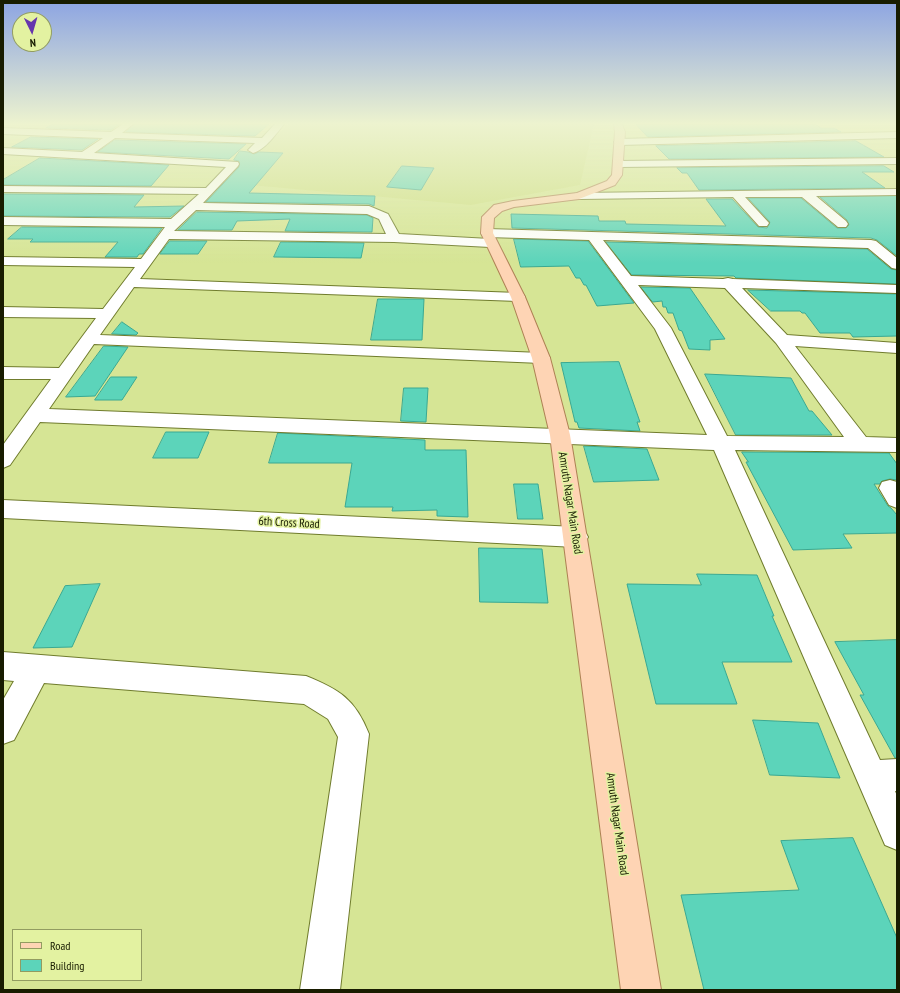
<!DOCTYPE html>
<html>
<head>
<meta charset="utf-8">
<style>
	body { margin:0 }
	#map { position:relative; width:900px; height:993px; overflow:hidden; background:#d6e595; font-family:"PT Sans Narrow",sans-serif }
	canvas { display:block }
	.frame { position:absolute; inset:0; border:4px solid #181c00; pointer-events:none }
	.legend { position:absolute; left:12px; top:929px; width:130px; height:52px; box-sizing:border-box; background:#e3f2a1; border:1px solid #929c61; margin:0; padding:5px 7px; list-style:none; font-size:12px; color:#181c00 }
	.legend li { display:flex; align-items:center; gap:8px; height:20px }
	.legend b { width:20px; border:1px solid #929c61 }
	.north { position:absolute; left:12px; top:12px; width:40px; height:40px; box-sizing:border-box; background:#e3f2a1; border:1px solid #929c61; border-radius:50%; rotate:175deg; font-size:11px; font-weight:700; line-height:16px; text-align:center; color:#181c00 }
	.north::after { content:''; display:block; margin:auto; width:14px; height:18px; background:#6636ad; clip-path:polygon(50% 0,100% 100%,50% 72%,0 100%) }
</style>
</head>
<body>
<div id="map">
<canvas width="900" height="993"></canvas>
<div class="frame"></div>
<ul class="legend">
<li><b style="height:5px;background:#fed4b4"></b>Road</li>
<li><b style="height:11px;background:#5cd4ba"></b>Building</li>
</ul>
<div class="north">N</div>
</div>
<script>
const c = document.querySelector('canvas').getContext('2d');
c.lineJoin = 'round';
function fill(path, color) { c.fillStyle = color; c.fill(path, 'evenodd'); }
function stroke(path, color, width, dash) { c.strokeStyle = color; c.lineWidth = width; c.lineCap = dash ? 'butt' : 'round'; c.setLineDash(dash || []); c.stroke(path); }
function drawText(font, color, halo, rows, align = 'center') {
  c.font = font + ' "PT Sans Narrow",sans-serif'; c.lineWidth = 3; c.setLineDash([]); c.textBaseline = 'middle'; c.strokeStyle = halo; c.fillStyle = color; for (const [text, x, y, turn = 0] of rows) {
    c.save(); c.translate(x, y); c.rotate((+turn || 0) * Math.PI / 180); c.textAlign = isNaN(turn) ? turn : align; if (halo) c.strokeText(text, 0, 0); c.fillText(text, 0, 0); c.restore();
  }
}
fill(new Path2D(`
	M 288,124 L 594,124 L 580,185 L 471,205 L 228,183 Z`), '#cfdf86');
const building = new Path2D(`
	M 53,124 L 120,124 L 111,130 L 46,128 Z
	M 134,124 L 269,124 L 255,136 L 126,132 Z
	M 636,124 L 815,124 L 821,128 L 834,128 L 841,132 L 648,137 Z
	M 31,137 L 98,139 L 82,150 L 12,147 Z
	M 115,140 L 246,144 L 229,159 L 98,152 Z
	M 856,141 L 884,157 L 669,159 L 656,146 Z
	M 240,151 L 248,152 L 254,154 L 259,152 L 283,153 L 249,193 L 375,196 L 374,206 L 369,204 L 206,202 L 239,167 L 239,161 L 234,160 Z
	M 40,158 L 169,165 L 151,186 L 3,185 L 3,180 Z
	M 402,166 L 434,168 L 421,190 L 387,187 Z
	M 884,166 L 894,172 L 862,172 L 885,188 L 699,190 L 687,173 L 682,173 L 677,168 Z
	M 3,194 L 144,195 L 134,207 L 184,206 L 170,217 L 3,216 Z
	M 897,196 L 897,256 L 877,240 L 871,238 L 512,228 L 511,214 L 598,216 L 599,221 L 625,221 L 626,224 L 726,226 L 706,199 L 732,199 L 758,227 L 767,228 L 770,222 L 748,198 L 801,198 L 837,228 L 846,228 L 849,225 L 847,220 L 820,197 Z
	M 197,212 L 367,215 L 373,218 L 372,232 L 285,231 L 290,219 L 237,221 L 232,230 L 178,230 Z
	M 22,227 L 162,228 L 143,254 L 139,254 L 137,257 L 105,257 L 118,242 L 30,242 L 33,239 L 8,239 Z
	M 514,239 L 588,241 L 634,303 L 597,306 L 586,285 L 584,285 L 580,278 L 576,278 L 569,266 L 521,267 Z
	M 170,241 L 207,241 L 198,254 L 160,254 Z
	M 281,242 L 364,243 L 361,258 L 274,257 Z
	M 606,242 L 867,249 L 891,269 L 897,270 L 897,284 L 736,278 L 734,276 L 632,275 Z
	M 641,287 L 690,288 L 725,339 L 710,340 L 710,350 L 689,349 L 682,331 L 679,330 L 673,313 L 668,313 L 666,307 L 663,307 L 662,301 L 653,302 Z
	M 748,290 L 897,294 L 897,336 L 853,337 L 850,333 L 820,333 L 805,313 L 802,313 L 800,311 L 771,311 Z
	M 378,299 L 424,299 L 422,340 L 371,340 Z
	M 122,322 L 138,333 L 136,335 L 112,334 Z
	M 104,346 L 128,347 L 95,396 L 66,397 Z
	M 619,362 L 640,422 L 637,422 L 640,431 L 579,428 L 577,422 L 575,422 L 561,363 Z
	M 705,374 L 791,378 L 809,411 L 812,411 L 832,435 L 736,435 Z
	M 111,377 L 137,377 L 122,400 L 95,400 Z
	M 404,388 L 428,388 L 426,422 L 401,421 Z
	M 166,432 L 209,432 L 198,458 L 153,458 Z
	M 278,433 L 425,440 L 425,450 L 466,450 L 468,517 L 437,516 L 437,510 L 392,511 L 393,507 L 345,507 L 352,463 L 269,463 Z
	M 584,446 L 647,449 L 659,480 L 594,482 Z
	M 742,452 L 889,453 L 897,464 L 897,480 L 890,479 L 882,481 L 880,484 L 874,484 L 888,506 L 891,508 L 897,515 L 897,533 L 843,534 L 852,548 L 793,550 L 746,462 L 748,462 Z
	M 514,484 L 538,484 L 543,519 L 518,519 Z
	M 479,548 L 542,549 L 548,603 L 480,602 Z
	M 697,574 L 757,575 L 774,616 L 772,616 L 792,662 L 722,662 L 737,704 L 656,704 L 627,584 L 701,585 Z
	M 100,584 L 72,647 L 33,648 L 65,586 Z
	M 897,640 L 897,758 L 895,758 L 860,695 L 864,695 L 835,642 Z
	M 753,720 L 818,723 L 840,778 L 770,775 Z
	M 853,838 L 897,938 L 897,990 L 704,990 L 681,895 L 799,890 L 781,841 Z`);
fill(building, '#5cd4ba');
stroke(building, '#3aa892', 1);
const minor = new Path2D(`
	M 123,124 L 133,124 L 122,133 L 262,138 L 275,124 L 284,124 C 277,133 265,150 253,153 L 248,150 L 255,143 L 115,138 L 94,153 L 238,162 L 239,164 L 238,166 L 203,203 L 369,206 L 388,214 L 399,234 L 490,239 L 495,240 L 497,243 L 495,246 L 490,247 L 394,242 L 169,239 L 140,279 L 518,293 L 523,294 L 525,297 L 523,300 L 518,301 L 134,287 L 100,335 L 541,353 L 547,354 L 550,358 L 547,362 L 541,363 L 94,344 L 49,409 L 707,435 L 655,329 L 589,240 L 487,237 L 483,236 L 481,233 L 483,230 L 487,229 L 871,240 L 876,241 L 897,258 L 897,269 L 892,268 L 868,248 L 603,240 L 631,276 L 723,279 L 728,278 L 733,279 L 897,285 L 897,293 L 742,288 L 787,335 L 897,343 L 897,353 L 795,346 L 866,437 L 897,438 L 897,452 L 735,450 L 880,760 L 897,759 L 897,791 L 895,791 L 897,796 L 897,850 L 885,845 L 714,450 L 40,422 L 10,465 L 3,468 L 3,445 L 51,379 L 3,379 L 3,367 L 59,368 L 96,318 L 3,317 L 3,307 L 103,309 L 135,267 L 3,265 L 3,257 L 141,259 L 165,227 L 3,225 L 3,217 L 171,219 L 199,194 L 3,192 L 3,186 L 206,188 L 226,167 L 3,154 L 3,148 L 82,152 L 103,138 L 3,134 L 3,128 L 111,132 ZM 196,210 L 367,214 L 379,219 L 386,234 L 174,231 ZM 638,285 L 725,288 L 776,343 L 844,437 L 727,436 L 671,328 Z
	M 897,132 L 897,138 L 619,145 L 614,142 L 619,139 Z
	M 897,158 L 897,164 L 618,167 L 613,164 L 618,161 Z
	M 897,189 L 897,195 L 816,196 L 846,221 L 848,224 L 846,227 L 838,227 L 802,197 L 745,197 L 769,223 L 767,226 L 759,226 L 733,197 L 579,199 L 575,198 L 573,196 L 575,194 L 579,193 Z
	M 890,480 L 897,482 L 897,508 L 889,505 L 879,488 L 882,482 Z
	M 3,500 L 576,527 L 584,530 L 588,537 L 584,544 L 576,547 L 3,518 Z
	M 3,652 L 306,676 C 340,690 355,699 369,734 L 340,990 L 300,990 L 338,737 L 328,719 L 304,704 L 44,683 L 14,740 L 3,744 L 3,700 L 14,681 L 3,680 Z`);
const major = new Path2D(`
	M 614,124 L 622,124 L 625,132 L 622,175 L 615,185 L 579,199 L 514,207 L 502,211 L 494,218 L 493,233 L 525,297 L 550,358 L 570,435 L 661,990 L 621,990 L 550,435 L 532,358 L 511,297 L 481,233 L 482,217 L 494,205 L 513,201 L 577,193 L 607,181 L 612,175 L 615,132 Z`);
stroke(minor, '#707c2d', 2);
stroke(major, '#ae8154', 2);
fill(minor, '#fff');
fill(major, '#fed4b4');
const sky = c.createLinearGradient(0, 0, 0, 263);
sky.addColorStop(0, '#8ca4e2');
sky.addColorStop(0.47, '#edf3cf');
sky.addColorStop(1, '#edf3cf00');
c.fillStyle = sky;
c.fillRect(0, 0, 900, 263);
drawText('12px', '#181c00', '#e3f2a1', [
	["Amruth Nagar Main Road",570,503,81],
	["6th Cross Road",289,523,3],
	["Amruth Nagar Main Road",617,824,82]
]);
</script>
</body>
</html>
